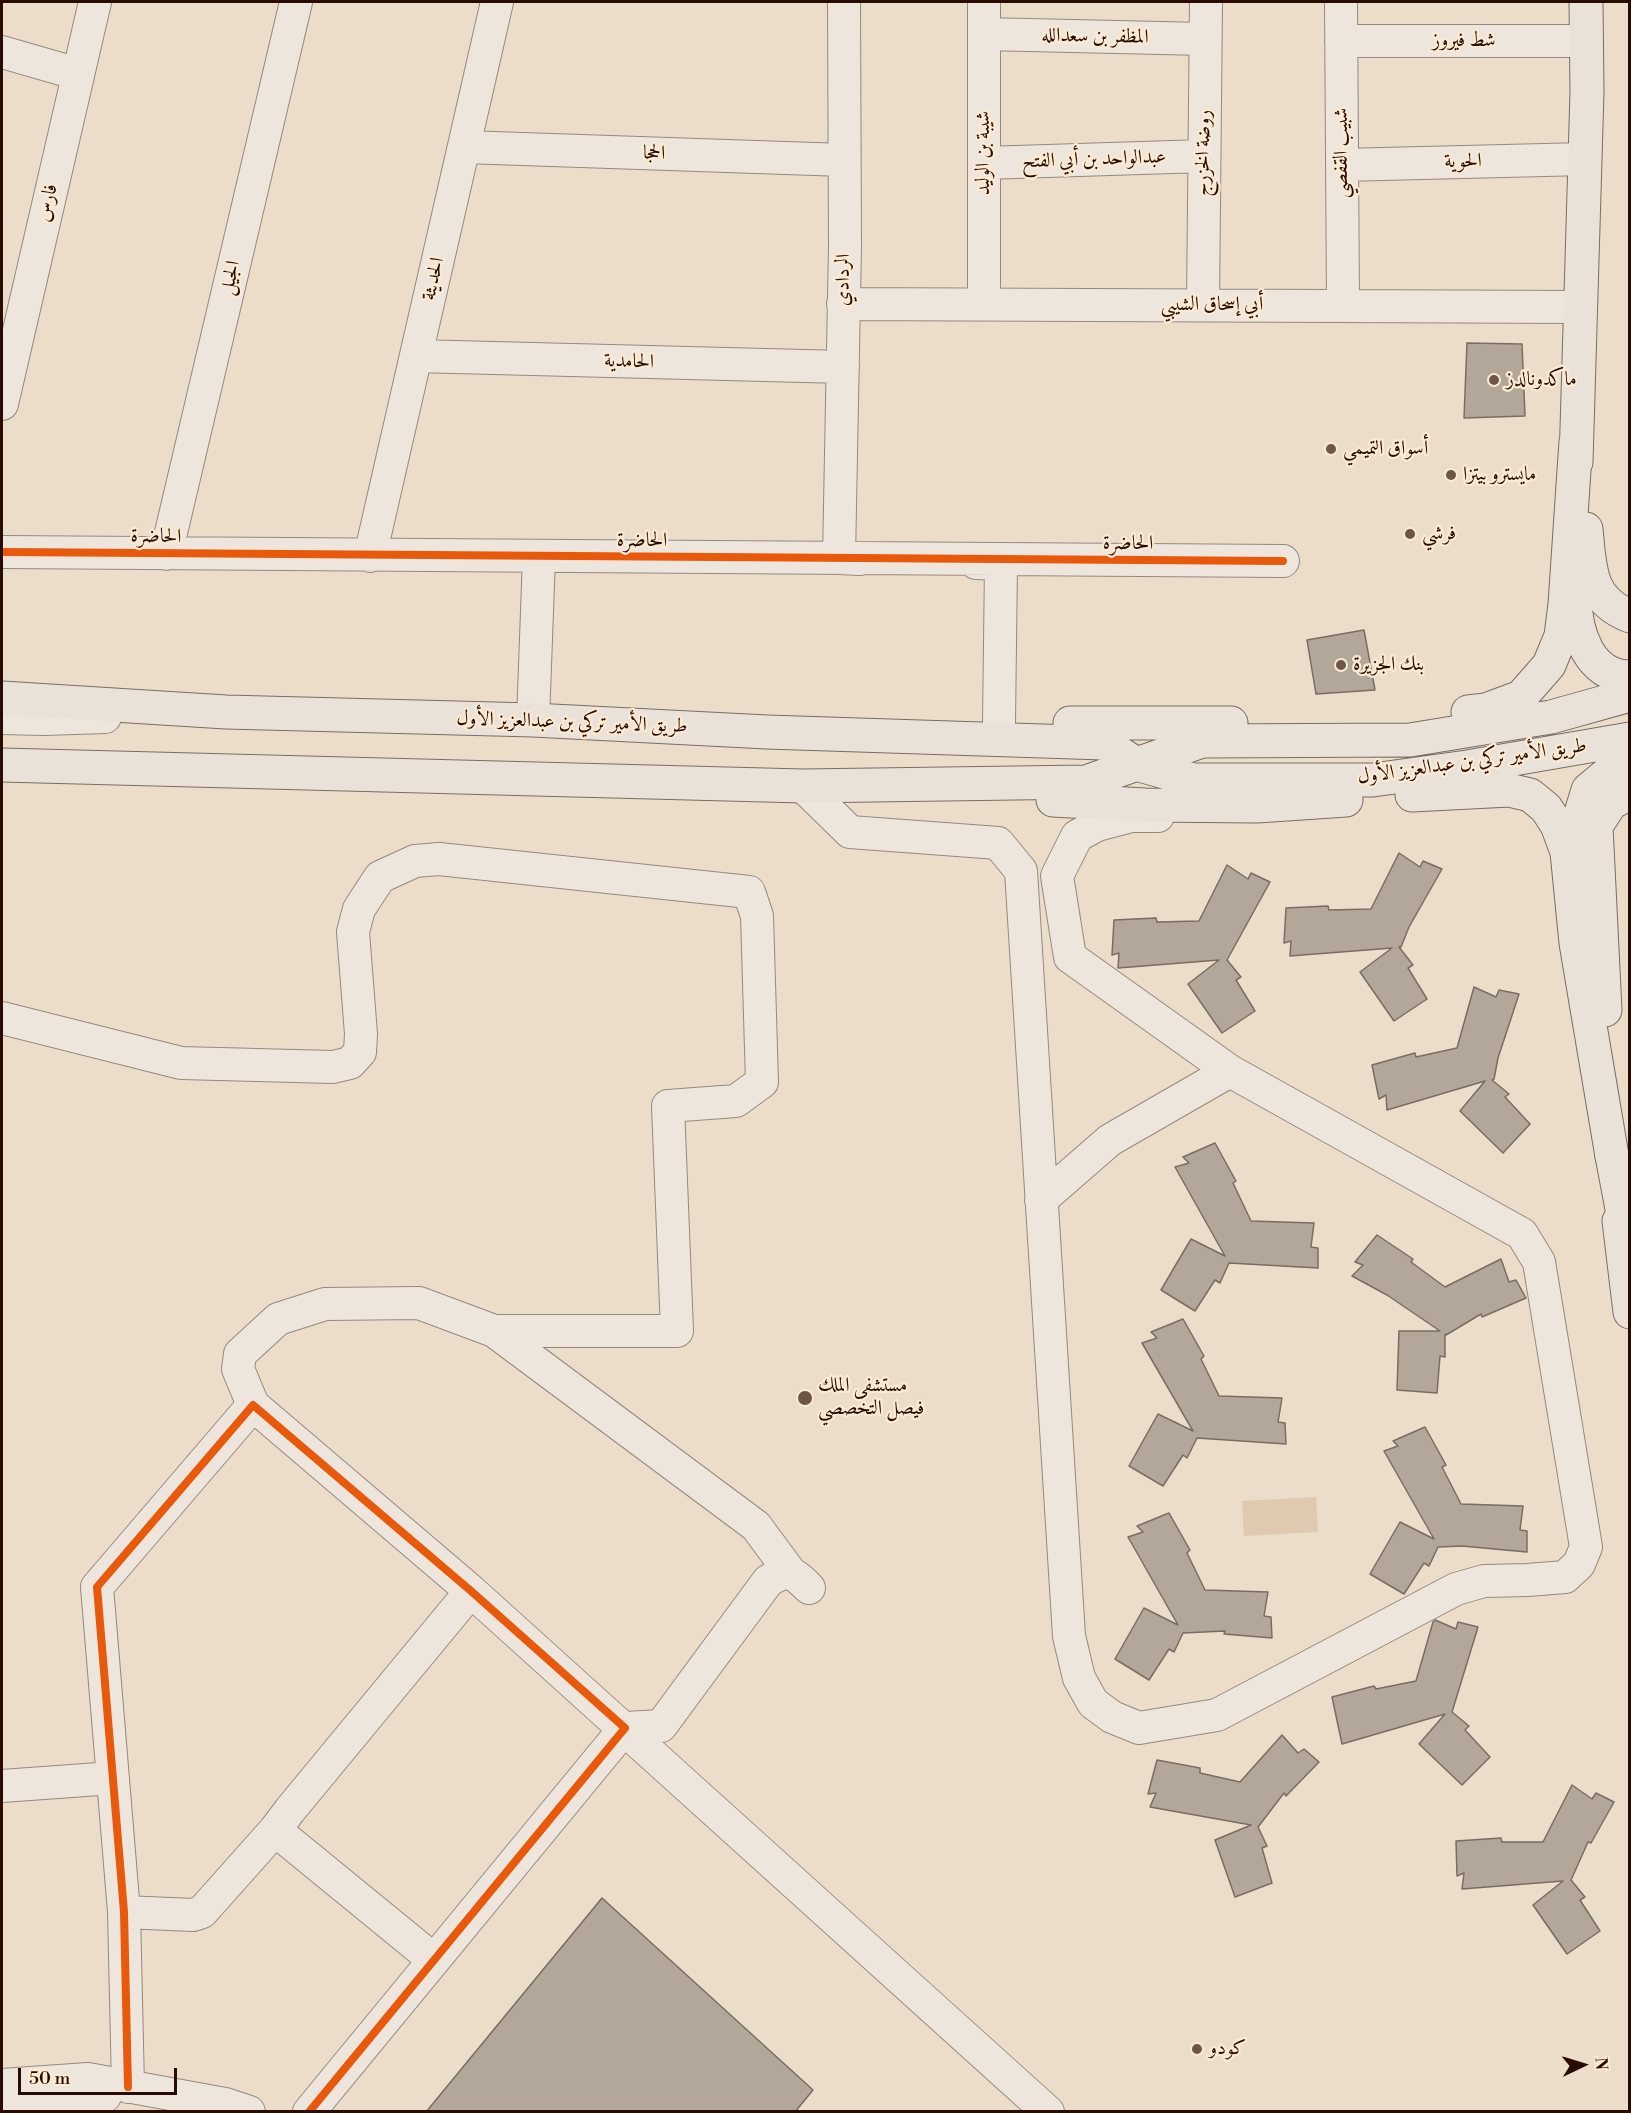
<!DOCTYPE html>
<html>
<head>
<meta charset="utf-8">
<style>
	body { margin:0 }
	#map { position:relative; width:1631px; height:2113px; overflow:hidden; background:#ebddca; font-family:"Libre Bodoni",serif }
	canvas { display:block }
	.frame { position:absolute; inset:0; border:3px solid #290c01; pointer-events:none }
	.north { position:absolute; left:1553px; top:2035px; width:60px; height:60px; -webkit-text-stroke:4px #faead4; paint-order:stroke; rotate:86deg; font-size:16px; font-weight:700; line-height:24px; text-align:center; color:#290c01 }
	.north::after { content:''; display:block; margin:auto; width:21px; height:27px; background:#290c01; clip-path:polygon(50% 0,100% 100%,50% 72%,0 100%) }
	.scale { position:absolute; left:18px; top:2068px; width:159px; height:27px; box-sizing:border-box; border:3px solid #290c01; border-top:0; padding-left:8px; font-size:18px; line-height:21px; white-space:nowrap; color:#290c01; -webkit-text-stroke:4px #faead4; paint-order:stroke }
</style>
</head>
<body>
<div id="map">
<canvas width="1631" height="2113"></canvas>
<div class="frame"></div>
<div class="north">N</div>
<div class="scale">50 m</div>
</div>
<script>
const c = document.querySelector('canvas').getContext('2d');
c.lineJoin = 'round';
function fill(path, color) { c.fillStyle = color; c.fill(path, 'evenodd'); }
function stroke(path, color, width, dash) { c.strokeStyle = color; c.lineWidth = width; c.lineCap = dash ? 'butt' : 'round'; c.setLineDash(dash || []); c.stroke(path); }
function drawText(font, color, halo, rows, align = 'center') {
  c.font = font + ' "Libre Bodoni",Amiri,serif'; c.lineWidth = 4.5; c.setLineDash([]); c.textBaseline = 'middle'; c.strokeStyle = halo; c.fillStyle = color; for (const [text, x, y, turn = 0] of rows) {
    c.save(); c.translate(x, y); c.rotate((+turn || 0) * Math.PI / 180); c.textAlign = isNaN(turn) ? turn : align; if (halo) c.strokeText(text, 0, 0); c.fillText(text, 0, 0); c.restore();
  }
}
fill(new Path2D(`
	M 1316,1497 L 1318,1532 L 1244,1536 L 1242,1501 Z`), '#dfcab1');
const building = new Path2D(`
	M 1467,343 L 1522,344 L 1525,416 L 1464,418 Z
	M 1364,630 L 1375,690 L 1316,694 L 1307,640 Z
	M 1399,853 L 1420,867 L 1423,861 L 1442,869 L 1409,927 L 1401,947 L 1399,947 L 1413,965 L 1408,968 L 1427,999 L 1394,1021 L 1360,972 L 1392,948 L 1290,956 L 1291,941 L 1284,943 L 1286,908 L 1328,906 L 1329,910 L 1371,909 Z
	M 1227,865 L 1248,879 L 1251,873 L 1270,882 L 1227,960 L 1241,977 L 1236,980 L 1255,1011 L 1222,1033 L 1188,984 L 1219,960 L 1118,968 L 1119,953 L 1112,955 L 1114,920 L 1156,918 L 1157,922 L 1199,921 Z
	M 1474,987 L 1496,997 L 1499,990 L 1519,994 L 1498,1058 L 1494,1079 L 1492,1080 L 1509,1094 L 1505,1097 L 1530,1124 L 1503,1153 L 1460,1111 L 1485,1081 L 1387,1110 L 1386,1095 L 1379,1099 L 1372,1065 L 1415,1053 L 1416,1057 L 1457,1048 Z
	M 1215,1143 L 1236,1181 L 1233,1183 L 1251,1221 L 1314,1223 L 1311,1247 L 1318,1248 L 1318,1268 L 1229,1263 L 1220,1283 L 1215,1280 L 1195,1311 L 1161,1290 L 1191,1239 L 1225,1256 L 1175,1167 L 1189,1163 L 1183,1157 Z
	M 1377,1235 L 1413,1259 L 1411,1262 L 1445,1287 L 1501,1259 L 1509,1282 L 1516,1280 L 1526,1298 L 1482,1317 L 1481,1314 L 1446,1335 L 1445,1334 L 1445,1357 L 1440,1356 L 1437,1393 L 1397,1390 L 1399,1331 L 1440,1331 L 1387,1295 L 1352,1276 L 1363,1265 L 1355,1262 Z
	M 1183,1319 L 1204,1356 L 1201,1359 L 1219,1396 L 1282,1398 L 1278,1422 L 1285,1423 L 1286,1444 L 1197,1438 L 1187,1458 L 1183,1455 L 1163,1486 L 1129,1466 L 1158,1414 L 1193,1431 L 1142,1343 L 1157,1338 L 1151,1332 Z
	M 1425,1427 L 1446,1465 L 1442,1467 L 1461,1504 L 1523,1506 L 1520,1530 L 1527,1531 L 1527,1552 L 1462,1546 L 1438,1547 L 1429,1566 L 1424,1563 L 1404,1594 L 1370,1574 L 1400,1522 L 1434,1539 L 1384,1451 L 1398,1446 L 1393,1441 Z
	M 1169,1513 L 1190,1550 L 1187,1553 L 1205,1590 L 1268,1592 L 1264,1616 L 1271,1617 L 1272,1638 L 1224,1634 L 1225,1631 L 1183,1633 L 1174,1652 L 1169,1649 L 1149,1680 L 1115,1659 L 1144,1608 L 1178,1625 L 1128,1537 L 1143,1532 L 1137,1526 Z
	M 1435,1620 L 1456,1629 L 1458,1622 L 1478,1627 L 1452,1712 L 1469,1726 L 1465,1730 L 1490,1757 L 1462,1785 L 1419,1744 L 1445,1714 L 1342,1744 L 1332,1697 L 1374,1686 L 1376,1689 L 1416,1681 L 1433,1622 Z
	M 1282,1735 L 1298,1753 L 1304,1749 L 1319,1762 L 1286,1796 L 1284,1793 L 1258,1827 L 1267,1846 L 1262,1848 L 1272,1883 L 1235,1897 L 1215,1840 L 1251,1825 L 1150,1807 L 1156,1793 L 1148,1794 L 1157,1760 L 1200,1768 L 1200,1773 L 1240,1782 Z
	M 1572,1785 L 1592,1799 L 1596,1793 L 1614,1802 L 1591,1843 L 1588,1842 L 1571,1880 L 1585,1897 L 1580,1900 L 1600,1931 L 1567,1954 L 1533,1905 L 1563,1881 L 1462,1889 L 1464,1873 L 1457,1876 L 1456,1841 L 1501,1838 L 1502,1842 L 1543,1842 Z
	M 602,1898 L 813,2090 L 795,2112 L 426,2112 Z`);
fill(building, '#b3a79a');
stroke(building, '#796d63', 1.5);
const minor = new Path2D(`
	M 844,2 L 845,246 L 839,558 L 860,559
	M 1341,2 L 1343,305
	M 984,34 L 1205,39
	M 1341,41 L 1586,41
	M 2,52 L 78,74
	M 464,147 L 844,160
	M 984,163 L 1204,156
	M 1342,165 L 1585,159
	M 843,304 L 1580,307
	M 984,304 L 984,2
	M 1203,305 L 1206,2
	M 416,356 L 843,367
	M 2,404 L 95,2
	M 2,552 L 1283,561
	M 166,554 L 296,2
	M 370,556 L 497,2
	M 976,563 L 1001,564 L 999,723
	M 2,718 L 44,719 L 105,717
	M 533,720 L 539,557
	M 803,786 L 850,832 L 998,843 L 1021,871 L 1069,1636 L 1079,1678 L 1093,1703 L 1112,1717 L 1139,1728 L 1217,1715 L 1456,1589 L 1484,1581 L 1528,1580 L 1565,1577 L 1579,1564 L 1586,1547 L 1539,1262 L 1522,1234 L 1230,1071 L 1070,957 L 1057,876 L 1077,836 L 1097,825 L 1131,816 L 1158,816
	M 2,1018 L 181,1063 L 333,1067 L 350,1063 L 360,1052 L 361,1034 L 353,932 L 359,909 L 380,877 L 415,861 L 439,859 L 749,892 L 757,916 L 762,1082 L 736,1101 L 668,1106 L 677,1331 L 494,1331
	M 1041,1200 L 1110,1140 L 1230,1071
	M 790,1572 L 756,1526 L 494,1331 L 419,1303 L 325,1304 L 278,1319 L 240,1354 L 238,1369 L 253,1405 L 471,1591 L 1048,2112
	M 2,1786 L 113,1778
	M 124,1912 L 193,1915 L 202,1912 L 275,1830
	M 434,1960 L 275,1830 L 290,1810 L 471,1591
	M 2,2085 L 88,2079 L 225,2104 L 249,2112
	M 128,2087 L 124,1912 L 97,1587 L 253,1405
	M 2,2110 L 96,2099 L 105,2096
	M 309,2112 L 625,1728 L 661,1726 L 768,1581 C 788,1568 793,1572 809,1588`);
const major = new Path2D(`
	M 1576,462 L 1587,92 L 1586,2
	M 1586,529 C 1590,567 1588,600 1630,616
	M 1575,597 C 1575,632 1589,677 1630,677
	M 2,698 L 226,712 L 533,720 L 767,732 L 1104,743 L 1136,764 L 1193,780 L 1373,780 L 1467,767 L 1630,739
	M 1468,712 L 1486,710 L 1521,697 L 1549,665 L 1561,636 L 1565,604 L 1576,441
	M 1070,723 L 1231,723
	M 2,765 L 803,786 L 1086,782 L 1202,741 L 1410,740 L 1551,717 L 1630,695
	M 1412,795 L 1509,790 L 1530,795 L 1546,808 L 1557,825 L 1567,852 L 1576,943 L 1612,1156
	M 1053,800 L 1145,805 L 1257,806 L 1346,800
	M 1581,863 L 1577,826 L 1588,790 L 1618,765 L 1630,760
	M 1605,1010 L 1596,826 L 1611,803 L 1630,793
	M 1619,1221 L 1630,1312`);
const highway = new Path2D(`
	M 1612,1156 L 1630,1251`);
stroke(minor, '#95897e', 34);
stroke(major, '#796d63', 35);
stroke(highway, '#796d63', 35);
stroke(minor, '#eee6dd', 32);
stroke(major, '#eae2d8', 33);
stroke(highway, '#eae2d8', 33);
stroke(new Path2D(`
	M 2,552 L 1283,561
	M 128,2087 L 124,1912 L 97,1587 L 253,1405 L 471,1591 L 625,1728 L 309,2112`), '#e8590c', 8);
for (const [x, y, r, color] of [
	[1494,380,6,"#6d5547"],
	[1331,449,6,"#6d5547"],
	[1451,475,6,"#6d5547"],
	[1410,534,6,"#6d5547"],
	[1341,665,6,"#6d5547"],
	[805,1398,8,"#6d5547"],
	[1197,2049,6,"#6d5547"]
]) { const dot = new Path2D(); dot.arc(x, y, r, 0, 2 * Math.PI); c.fillStyle = color; c.fill(dot); stroke(dot, '#faead4', 2); }
drawText('20px', '#290c01', '#faead4', [
	["المظفر بن سعدالله",1095,37,1],
	["شط فيروز",1464,41],
	["شيبة بن الوليد",984,153,-90],
	["روضة الخزرج",1204,153,-89],
	["شبيب القفصي",1342,153,-90],
	["الحجا",654,154,2],
	["عبدالواحد بن أبي الفتح",1094,160,-2],
	["الحوية",1463,162,-1],
	["فارس",48,203,-77],
	["الجيل",231,278,-77],
	["الحديثة",434,279,-77],
	["الردادي",844,280,-89],
	["أبي إسحاق الشيبي",1212,305],
	["الحامدية",629,362,2],
	["الحاضرة",156,537,1],
	["الحاضرة",642,541],
	["الحاضرة",1128,544],
	["طريق الأمير تركي بن عبدالعزيز الأول",572,723,2],
	["طريق الأمير تركي بن عبدالعزيز الأول",1472,762,-8]
]);
drawText('20px', '#290c01', '#faead4', [
	["ماكدونالدز",1506,380],
	["أسواق التميمي",1343,449],
	["مايسترو بيتزا",1463,475],
	["فرشي",1422,534],
	["بنك الجزيرة",1353,665],
	["مستشفى الملك",818,1386],
	["فيصل التخصصي",818,1409],
	["كودو",1209,2049]
], 'left');
</script>
</body>
</html>
